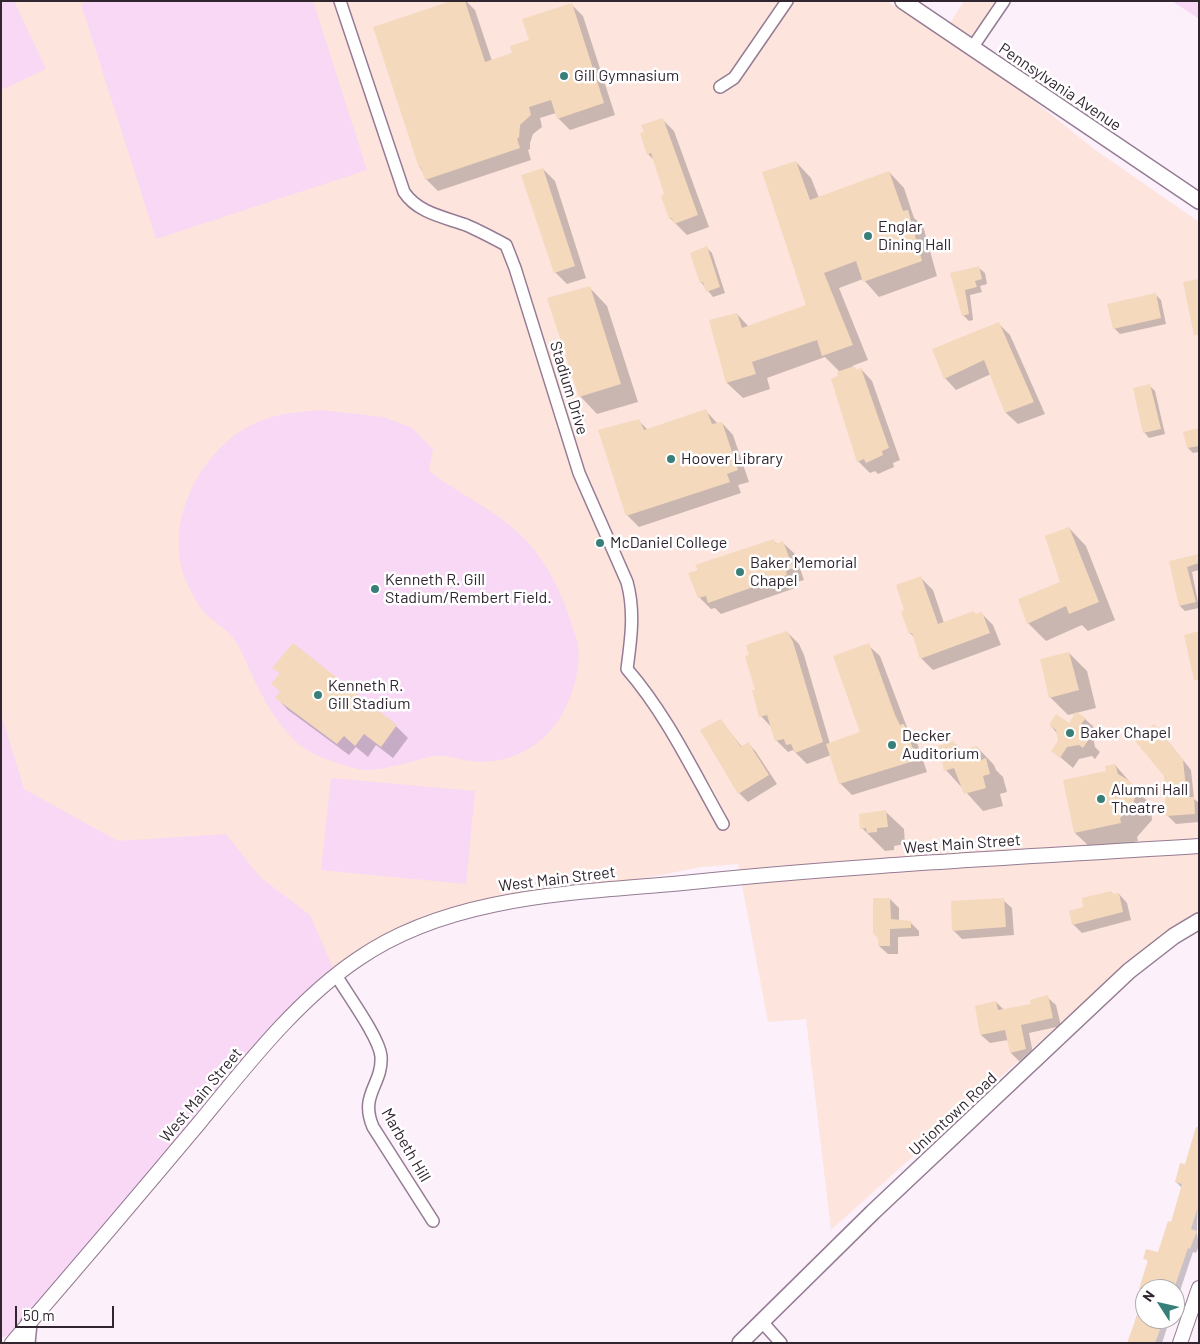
<!DOCTYPE html>
<html>
<head>
<meta charset="utf-8">
<style>
	body { margin:0 }
	#map { position:relative; width:1200px; height:1344px; overflow:hidden; background:#fcf0fa; font-family:Barlow,sans-serif }
	canvas { display:block }
	.frame { position:absolute; inset:0; border:2px solid #312630; pointer-events:none }
	.north { position:absolute; left:1135px; top:1279px; width:50px; height:50px; box-sizing:border-box; background:#fff; border:1px solid #ada8ac; border-radius:50%; rotate:305deg; font-size:14px; font-weight:700; line-height:20px; text-align:center; color:#312630 }
	.north::after { content:''; display:block; margin:auto; width:18px; height:22px; background:#387f79; clip-path:polygon(50% 0,100% 100%,50% 72%,0 100%) }
	.scale { position:absolute; left:15px; top:1306px; width:99px; height:22px; box-sizing:border-box; border:2px solid #312630; border-top:0; padding-left:6px; font-size:15px; line-height:18px; white-space:nowrap; color:#312630; -webkit-text-stroke:4px #fff; paint-order:stroke }
</style>
</head>
<body>
<div id="map">
<canvas width="1200" height="1344"></canvas>
<div class="frame"></div>
<div class="north">N</div>
<div class="scale">50 m</div>
</div>
<script>
const c = document.querySelector('canvas').getContext('2d');
c.lineJoin = 'round';
function fill(path, color) { c.fillStyle = color; c.fill(path, 'evenodd'); }
function stroke(path, color, width, dash) { c.strokeStyle = color; c.lineWidth = width; c.lineCap = dash ? 'butt' : 'round'; c.setLineDash(dash || []); c.stroke(path); }
function drawText(font, color, halo, rows, align = 'center') {
  c.font = font + ' Barlow,sans-serif'; c.lineWidth = 5; c.setLineDash([]); c.textBaseline = 'middle'; c.strokeStyle = halo; c.fillStyle = color; for (const [text, x, y, turn = 0] of rows) {
    c.save(); c.translate(x, y); c.rotate((+turn || 0) * Math.PI / 180); c.textAlign = isNaN(turn) ? turn : align; if (halo) c.strokeText(text, 0, 0); c.fillText(text, 0, 0); c.restore();
  }
}
fill(new Path2D(`
	M 1,1 L 887,1 L 942,36 L 964,1 L 1000,1 L 966,54 L 1008,80 L 1094,149 L 1199,222 L 1199,911 L 1135,956 L 831,1230 L 806,1019 L 768,1022 L 738,864 L 701,867 L 448,917 L 336,975 L 1,1338 Z`), '#fde4dd');
fill(new Path2D(`
	M 1,1 L 14,1 L 46,69 L 1,90 Z
	M 89,1 L 313,1 L 367,170 L 156,239 L 81,4 Z
	M 1172,1 L 1199,1 L 1199,19 Z
	M 321,410 L 383,417 L 412,428 L 433,449 L 429,471 C 455,491 488,507 512,527 C 543,553 560,588 572,625 C 574,632 577,639 578,645 C 581,672 571,704 555,725 C 535,751 504,765 472,761 C 460,760 447,755 435,756 C 425,757 414,762 404,764 C 393,766 379,770 368,770 C 357,771 322,758 312,753 C 286,739 266,705 254,679 C 248,667 243,652 235,641 C 228,629 213,622 204,612 C 198,605 192,594 188,585 C 161,528 197,455 249,426 C 271,414 296,412 321,410 Z
	M 1,714 L 24,789 L 118,841 L 226,834 L 260,877 L 310,915 L 336,975 L 270,1041 L 15,1332 L 1,1338 Z
	M 331,778 L 475,791 L 466,884 L 321,870 Z`), '#f8d8f5');
fill(new Path2D(`
	M 455,1 L 466,1 L 475,10 L 492,61 L 514,54 L 571,4 L 583,16 L 615,115 L 570,130 L 558,118 L 556,113 L 540,118 L 542,127 L 533,134 L 530,143 L 530,149 L 528,150 L 531,160 L 438,191 L 426,179 L 420,167 Z
	M 663,120 L 674,131 L 709,227 L 687,235 L 670,218 L 666,195 L 655,161 L 648,154 L 645,132 Z
	M 796,162 L 811,178 L 819,198 L 889,172 L 904,188 L 914,218 L 923,226 L 937,276 L 879,297 L 863,279 L 839,288 L 868,360 L 852,366 L 857,371 L 861,369 L 872,381 L 900,460 L 893,463 L 894,467 L 878,474 L 875,471 L 870,473 L 858,461 L 839,377 L 840,372 L 825,357 L 767,378 L 770,389 L 743,398 L 727,383 L 710,321 L 737,314 L 749,327 L 807,306 Z
	M 543,169 L 555,181 L 586,278 L 567,284 L 555,272 Z
	M 707,248 L 712,253 L 725,293 L 713,297 L 701,282 Z
	M 979,268 L 985,273 L 987,284 L 980,286 L 982,292 L 970,295 L 973,320 L 969,321 L 963,315 L 952,274 Z
	M 590,288 L 607,306 L 638,402 L 597,414 L 580,396 Z
	M 1156,295 L 1161,300 L 1166,324 L 1120,334 L 1114,328 Z
	M 998,323 L 1010,335 L 1045,414 L 1018,424 L 1006,413 L 991,374 L 956,390 L 945,378 Z
	M 1149,385 L 1155,391 L 1165,434 L 1149,438 L 1144,432 Z
	M 705,410 L 718,424 L 722,423 L 733,435 L 749,482 L 738,485 L 741,493 L 639,527 L 627,515 L 638,420 L 648,430 Z
	M 1199,429 L 1199,452 L 1193,453 L 1188,448 Z
	M 1069,528 L 1086,546 L 1115,620 L 1088,631 L 1082,625 L 1046,641 L 1028,623 L 1062,582 Z
	M 774,541 L 778,545 L 783,543 L 795,554 L 804,580 L 797,582 L 798,587 L 721,614 L 715,608 L 711,609 L 699,597 Z
	M 1199,555 L 1199,570 L 1192,572 L 1199,608 L 1185,611 L 1180,606 L 1170,562 Z
	M 921,578 L 933,590 L 944,623 L 974,613 L 977,615 L 981,613 L 993,625 L 1001,645 L 933,670 L 921,658 L 914,637 L 910,633 L 906,611 Z
	M 787,632 L 799,644 L 804,655 L 830,744 L 861,733 L 868,645 L 880,656 L 908,730 L 915,737 L 927,772 L 852,795 L 840,783 L 831,755 L 807,764 L 793,750 L 788,752 L 776,740 L 773,729 L 761,716 L 757,690 Z
	M 293,645 L 396,726 L 408,738 L 393,758 L 376,745 L 368,757 L 356,747 L 349,755 L 288,710 L 277,698 L 281,692 L 281,674 L 274,668 Z
	M 1069,653 L 1087,671 L 1096,708 L 1068,715 L 1050,697 Z
	M 1085,719 L 1097,730 L 1093,737 L 1095,747 L 1100,752 L 1095,759 L 1092,756 L 1079,759 L 1073,768 L 1053,751 L 1059,741 L 1057,733 L 1050,725 L 1070,725 Z
	M 721,721 L 742,747 L 748,743 L 756,752 L 777,784 L 748,802 L 739,793 Z
	M 1162,734 L 1191,770 L 1194,799 L 1199,803 L 1199,822 L 1176,824 L 1167,815 Z
	M 954,743 L 962,751 L 977,747 L 994,765 L 996,770 L 1003,777 L 1007,792 L 1000,794 L 1003,806 L 983,811 L 946,770 Z
	M 1115,765 L 1147,801 L 1151,806 L 1152,820 L 1137,837 L 1138,841 L 1093,850 L 1075,833 L 1107,772 Z
	M 886,812 L 904,829 L 905,844 L 894,846 L 894,850 L 885,851 L 862,828 Z
	M 1111,892 L 1114,895 L 1119,894 L 1127,903 L 1131,920 L 1082,933 L 1073,924 L 1085,908 Z
	M 890,899 L 899,908 L 899,921 L 911,923 L 919,931 L 919,936 L 898,937 L 898,954 L 888,954 L 879,946 Z
	M 1003,900 L 1012,908 L 1014,935 L 962,939 L 953,930 Z
	M 1047,997 L 1056,1005 L 1061,1026 L 1029,1033 L 1034,1058 L 1020,1062 L 1011,1053 L 1008,1040 L 990,1043 L 981,1035 L 996,1002 L 1004,1010 L 1032,1005 Z
	M 1199,1145 L 1197,1233 L 1199,1246 L 1196,1253 L 1193,1252 L 1175,1306 L 1175,1289 L 1145,1289 L 1145,1319 L 1170,1319 L 1162,1343 L 1131,1343 L 1129,1341 L 1144,1292 L 1141,1288 L 1149,1262 L 1145,1258 L 1158,1253 L 1171,1223 L 1182,1188 L 1176,1182 Z`), '#0003');
fill(new Path2D(`
	M 451,1 L 465,1 L 485,62 L 512,53 L 510,46 L 529,40 L 522,19 L 572,3 L 604,103 L 557,119 L 551,100 L 529,107 L 531,115 L 520,125 L 519,138 L 517,138 L 520,148 L 425,180 L 421,167 L 419,168 L 373,27 Z
	M 663,118 L 698,215 L 674,224 L 672,218 L 669,219 L 661,196 L 664,194 L 651,153 L 647,155 L 640,133 L 644,132 L 641,125 Z
	M 796,161 L 810,200 L 889,171 L 903,211 L 908,210 L 922,261 L 863,282 L 856,261 L 824,273 L 853,345 L 822,356 L 817,340 L 752,362 L 756,374 L 726,383 L 709,320 L 737,313 L 742,328 L 806,305 L 762,172 Z
	M 543,168 L 575,266 L 554,273 L 521,175 Z
	M 707,246 L 720,287 L 706,292 L 703,282 L 700,283 L 690,253 Z
	M 979,266 L 982,279 L 975,281 L 977,287 L 965,290 L 969,314 L 962,316 L 950,273 Z
	M 1199,279 L 1199,335 L 1194,335 L 1183,282 Z
	M 590,286 L 621,384 L 579,397 L 547,298 Z
	M 1156,293 L 1161,318 L 1113,329 L 1107,304 Z
	M 999,322 L 1034,402 L 1005,413 L 984,360 L 944,379 L 932,349 Z
	M 854,366 L 856,370 L 861,368 L 889,448 L 882,451 L 883,455 L 866,463 L 864,459 L 857,462 L 831,379 L 838,376 L 837,372 Z
	M 1150,384 L 1161,429 L 1143,433 L 1133,388 Z
	M 706,409 L 712,424 L 722,422 L 738,470 L 727,474 L 730,482 L 626,516 L 598,430 L 639,419 L 644,430 Z
	M 1199,428 L 1199,446 L 1187,448 L 1183,432 Z
	M 1069,527 L 1099,602 L 1069,614 L 1066,606 L 1027,624 L 1018,599 L 1060,582 L 1045,536 Z
	M 774,539 L 776,544 L 783,541 L 793,568 L 786,571 L 787,575 L 708,603 L 706,596 L 698,598 L 688,573 L 698,570 L 695,565 Z
	M 1199,554 L 1199,563 L 1187,567 L 1196,602 L 1179,606 L 1169,561 Z
	M 921,576 L 938,624 L 974,611 L 975,614 L 982,612 L 990,633 L 920,659 L 912,633 L 909,634 L 901,612 L 904,610 L 896,585 Z
	M 787,631 L 793,642 L 823,742 L 795,753 L 791,744 L 786,745 L 784,739 L 775,741 L 767,715 L 759,717 L 752,690 L 755,690 L 745,656 L 749,655 L 746,645 Z
	M 1199,631 L 1199,680 L 1194,680 L 1184,635 Z
	M 293,643 L 397,725 L 381,747 L 364,734 L 355,746 L 344,736 L 337,744 L 275,698 L 280,691 L 271,684 L 280,673 L 272,668 Z
	M 869,643 L 895,715 L 900,725 L 904,724 L 917,760 L 839,784 L 826,744 L 860,732 L 833,656 Z
	M 1069,652 L 1079,690 L 1049,698 L 1040,659 Z
	M 1076,712 L 1086,718 L 1081,724 L 1084,736 L 1089,739 L 1083,748 L 1079,745 L 1067,747 L 1060,758 L 1051,751 L 1058,741 L 1056,730 L 1049,725 L 1056,714 L 1069,723 Z
	M 721,719 L 741,747 L 748,742 L 769,775 L 738,794 L 700,730 Z
	M 1154,724 L 1183,760 L 1187,797 L 1194,797 L 1195,814 L 1166,816 L 1164,776 L 1135,741 Z
	M 954,741 L 957,751 L 977,746 L 981,760 L 986,758 L 990,774 L 983,776 L 986,788 L 964,794 L 954,768 L 944,771 L 938,746 Z
	M 1115,764 L 1118,774 L 1130,781 L 1134,788 L 1136,795 L 1131,809 L 1120,818 L 1121,823 L 1074,833 L 1063,780 L 1106,771 L 1105,766 Z
	M 886,810 L 888,827 L 877,828 L 877,832 L 867,833 L 866,828 L 860,829 L 859,814 Z
	M 1111,891 L 1112,894 L 1119,893 L 1123,912 L 1072,925 L 1069,911 L 1083,907 L 1082,898 Z
	M 873,898 L 890,898 L 891,919 L 911,921 L 911,928 L 890,929 L 890,946 L 878,946 L 878,938 L 873,933 Z
	M 1004,898 L 1006,927 L 952,931 L 951,901 Z
	M 1048,995 L 1053,1018 L 1021,1025 L 1026,1049 L 1010,1053 L 1005,1030 L 980,1035 L 975,1006 L 996,1001 L 998,1010 L 1031,1004 L 1030,1000 Z
	M 1196,1127 L 1199,1127 L 1199,1203 L 1191,1229 L 1197,1231 L 1190,1249 L 1188,1248 L 1174,1289 L 1139,1289 L 1148,1260 L 1143,1259 L 1146,1249 L 1158,1252 L 1168,1221 L 1171,1222 L 1182,1184 L 1175,1182 L 1180,1163 L 1185,1164 Z
	M 1144,1297 L 1145,1319 L 1164,1319 L 1155,1343 L 1127,1343 Z`), '#f4d9bd');
const minor = new Path2D(`
	M 340,1 L 404,192 C 418,213 444,217 466,225 C 480,231 493,238 506,245 L 515,268 L 579,473 L 627,582 C 635,611 631,639 627,669 C 667,715 693,771 723,824
	M 972,48 L 1004,1
	M 720,87 L 734,78 L 787,1
	M 336,975 C 347,994 379,1037 381,1056 C 383,1085 359,1094 373,1127 L 433,1221
	M 763,1323 L 781,1343`);
const tertiary = new Path2D(`
	M 12,1343 C 75,1270 138,1196 200,1122 C 246,1066 297,1000 358,959 C 450,895 575,893 683,883 C 854,865 1027,857 1199,846
	M 1180,1343 L 1199,1288`);
const secondary = new Path2D(`
	M 903,1 L 1199,201
	M 27,1343 L 29,1323
	M 740,1343 L 873,1212 L 1129,971 L 1174,936 L 1199,921`);
stroke(minor, '#957b93', 14);
stroke(tertiary, '#957b93', 16);
stroke(secondary, '#957b93', 18);
stroke(minor, '#fff', 11);
stroke(tertiary, '#fff', 14);
stroke(secondary, '#fff', 15);
for (const [x, y, r, color] of [
	[564,76,5,"#387f79"],
	[868,236,5,"#387f79"],
	[671,459,5,"#387f79"],
	[600,543,5,"#387f79"],
	[740,572,5,"#387f79"],
	[375,589,5,"#387f79"],
	[318,695,5,"#387f79"],
	[1070,733,5,"#387f79"],
	[892,745,5,"#387f79"],
	[1101,799,5,"#387f79"]
]) { const dot = new Path2D(); dot.arc(x, y, r, 0, 2 * Math.PI); c.fillStyle = color; c.fill(dot); stroke(dot, '#fff', 2); }
drawText('16px', '#312630', '#fff', [
	["Gill Gymnasium",574,76],
	["Englar",878,227],
	["Dining Hall",878,245],
	["Hoover Library",681,459],
	["McDaniel College",610,543],
	["Baker Memorial",750,563],
	["Chapel",750,581],
	["Kenneth R. Gill",385,580],
	["Stadium/Rembert Field.",385,598],
	["Kenneth R.",328,686],
	["Gill Stadium",328,704],
	["Baker Chapel",1080,733],
	["Decker",902,736],
	["Auditorium",902,754],
	["Alumni Hall",1111,790],
	["Theatre",1111,808]
], 'left');
drawText('16px', '#312630', '#fff', [
	["Pennsylvania Avenue",1060,87,34],
	["Stadium Drive",569,388,73],
	["West Main Street",962,844,-4],
	["West Main Street",557,879,-7],
	["West Main Street",201,1095,-50],
	["Uniontown Road",953,1114,-43],
	["Marbeth Hill",406,1145,60]
]);
</script>
</body>
</html>
